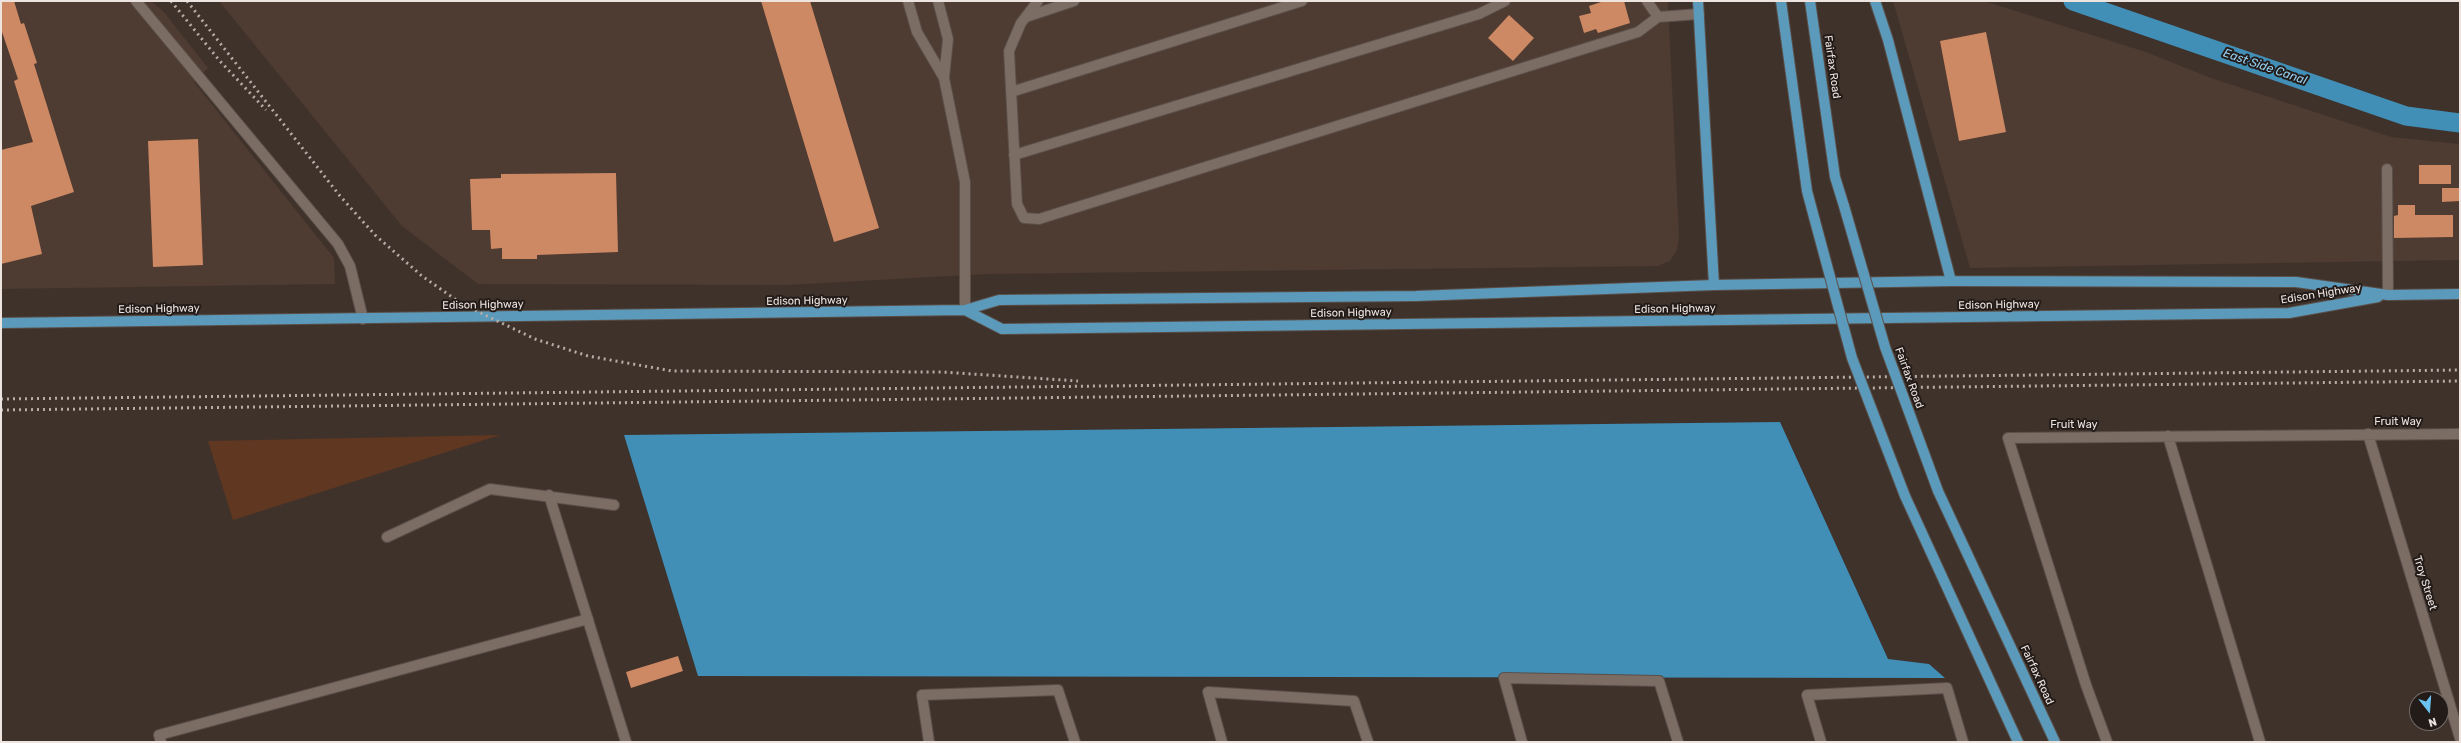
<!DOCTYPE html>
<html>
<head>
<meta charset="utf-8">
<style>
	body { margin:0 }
	#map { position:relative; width:2461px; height:743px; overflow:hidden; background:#3f322b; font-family:Rubik,sans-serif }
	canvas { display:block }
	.frame { position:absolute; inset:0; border:2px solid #ede4e0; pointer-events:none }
	.north { position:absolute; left:2409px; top:691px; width:40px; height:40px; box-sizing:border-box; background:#221b18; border:1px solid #736b68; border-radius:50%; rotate:163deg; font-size:11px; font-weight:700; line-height:16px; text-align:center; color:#ede4e0 }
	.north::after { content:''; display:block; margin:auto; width:14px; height:18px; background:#6cc3f2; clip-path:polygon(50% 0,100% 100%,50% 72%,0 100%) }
</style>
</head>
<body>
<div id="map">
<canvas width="2461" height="743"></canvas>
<div class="frame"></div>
<div class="north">N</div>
</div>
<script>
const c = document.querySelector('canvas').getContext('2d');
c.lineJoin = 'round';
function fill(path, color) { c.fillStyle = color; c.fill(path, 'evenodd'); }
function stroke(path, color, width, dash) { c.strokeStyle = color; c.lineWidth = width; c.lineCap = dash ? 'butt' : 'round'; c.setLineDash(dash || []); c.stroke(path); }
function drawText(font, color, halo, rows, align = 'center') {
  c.font = font + ' Rubik,sans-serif'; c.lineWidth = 4; c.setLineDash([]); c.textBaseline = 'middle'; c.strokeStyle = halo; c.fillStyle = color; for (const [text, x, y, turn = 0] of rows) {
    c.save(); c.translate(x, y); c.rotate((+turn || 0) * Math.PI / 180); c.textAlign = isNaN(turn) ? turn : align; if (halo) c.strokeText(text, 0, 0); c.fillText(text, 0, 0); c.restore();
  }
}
fill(new Path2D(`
	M 1,1 L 151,1 L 163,11 L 208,68 L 194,82 L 334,258 L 335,284 L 1,289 Z
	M 219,1 L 1668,1 L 1679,237 L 1677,250 L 1670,261 L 1658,266 L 988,274 L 786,285 L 478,284 L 402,226 Z
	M 1893,1 L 1984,1 L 2146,52 L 2211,78 L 2391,137 L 2460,144 L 2460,260 L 1970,268 Z`), '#4e3b31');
fill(new Path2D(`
	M 500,435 L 233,520 L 208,441 Z`), '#603720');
fill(new Path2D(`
	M 1780,422 L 1888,659 L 1929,664 L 1945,678 L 698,676 L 624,435 Z`), '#418eb7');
stroke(new Path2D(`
	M 2073,1 L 2406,116 L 2460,123`), '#418eb7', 19);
fill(new Path2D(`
	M 1,1 L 14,1 L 21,24 L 24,23 L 37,63 L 34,64 L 74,192 L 31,206 L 42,254 L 1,264 L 1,150 L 33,142 L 14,81 L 18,79 L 1,29 Z
	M 761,1 L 810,1 L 879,228 L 834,242 Z
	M 1604,1 L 1624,1 L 1630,23 L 1598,33 L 1596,29 L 1584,33 L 1579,16 L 1591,13 L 1589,6 Z
	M 1509,15 L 1534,38 L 1513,61 L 1488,38 Z
	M 1986,32 L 2006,132 L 1959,141 L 1940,41 Z
	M 198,139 L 203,265 L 153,267 L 148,141 Z
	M 2419,165 L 2451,165 L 2451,184 L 2419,184 Z
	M 616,173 L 618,252 L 537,255 L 537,259 L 502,259 L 502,248 L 491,249 L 490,230 L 472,230 L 470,179 L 501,178 L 501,174 Z
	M 2442,188 L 2460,188 L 2460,201 L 2442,202 Z
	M 2398,205 L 2415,205 L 2415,215 L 2453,215 L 2453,237 L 2394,238 L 2394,216 L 2398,215 Z
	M 678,656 L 683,671 L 631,688 L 626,672 Z`), '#cd8864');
const minor = new Path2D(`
	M 136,1 L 338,244 L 350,266 L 363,319
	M 908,1 L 917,32 L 944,78
	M 938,1 L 948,39 L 944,78 L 965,182 L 965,310
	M 1038,1 L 1021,23 L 1009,51 L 1017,204 L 1024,218 L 1039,219 L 1638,32 L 1658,17 L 1699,14
	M 1647,1 L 1658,17
	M 1026,17 L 1074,1
	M 1011,92 L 1302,1
	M 1014,155 L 1479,14 L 1505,1
	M 2387,169 L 2388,295
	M 2368,434 L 2460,738
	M 2168,436 L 2260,742
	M 549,495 L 626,742
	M 387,537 L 490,489 L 614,505
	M 161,742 L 159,735 L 588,619
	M 929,742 L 922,695 L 1058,690 L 1075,742
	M 1222,742 L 1208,692 L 1354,701 L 1368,742
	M 1522,742 L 1504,678 L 1659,681 L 1678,742
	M 1821,742 L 1807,695 L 1947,688 L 1963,742
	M 2107,742 L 2086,685 L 2008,438 L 2460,434`);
const major = new Path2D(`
	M 1698,1 L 1714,285
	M 1781,1 L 1807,191 L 1815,221
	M 1810,1 L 1835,177 L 1844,206
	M 1875,1 L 1888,40 L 1951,281
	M 965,310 L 1002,329 L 2289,313 L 2378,297
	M 1,323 L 965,310 L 999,300 L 1416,296 L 1714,285 L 1951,281 L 2296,282 L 2388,295 L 2460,294
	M 1938,491 L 2055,742
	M 1905,496 L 2018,742`);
stroke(minor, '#5a4f49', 12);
stroke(major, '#5a4f49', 12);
stroke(minor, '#7b6c64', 10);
stroke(major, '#5b9aba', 10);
stroke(new Path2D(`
	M 171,1 L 219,60 L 266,110
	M 187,1 L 340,196 L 375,235 L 422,276 L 462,304 L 535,339 L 588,356 L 672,371 L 942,372 L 1078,381
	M 1,399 L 2460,370
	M 1,410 L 2460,381`), '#b7ada8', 3, [2, 4]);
const majorBridge = new Path2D(`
	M 1844,206 L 1885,347 L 1938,491
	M 1815,221 L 1852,358 L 1905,496`);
stroke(majorBridge, '#5a4f49', 12, []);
stroke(majorBridge, '#5b9aba', 10);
drawText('11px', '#ede4e0', '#221b18', [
	["Fairfax Road",1832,67,82],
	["Edison Highway",2321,294,-9],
	["Edison Highway",807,301,-1],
	["Edison Highway",483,305,-1],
	["Edison Highway",1999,305,-1],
	["Edison Highway",159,309,-1],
	["Edison Highway",1675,309,-1],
	["Edison Highway",1351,313,-1],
	["Fairfax Road",1909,378,70],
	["Fruit Way",2398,422],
	["Fruit Way",2074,425],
	["Troy Street",2425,583,73],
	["Fairfax Road",2037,675,65]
]);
drawText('italic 12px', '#97d1f3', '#221b18', [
	["East Side Canal",2265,67,19]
]);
</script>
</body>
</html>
